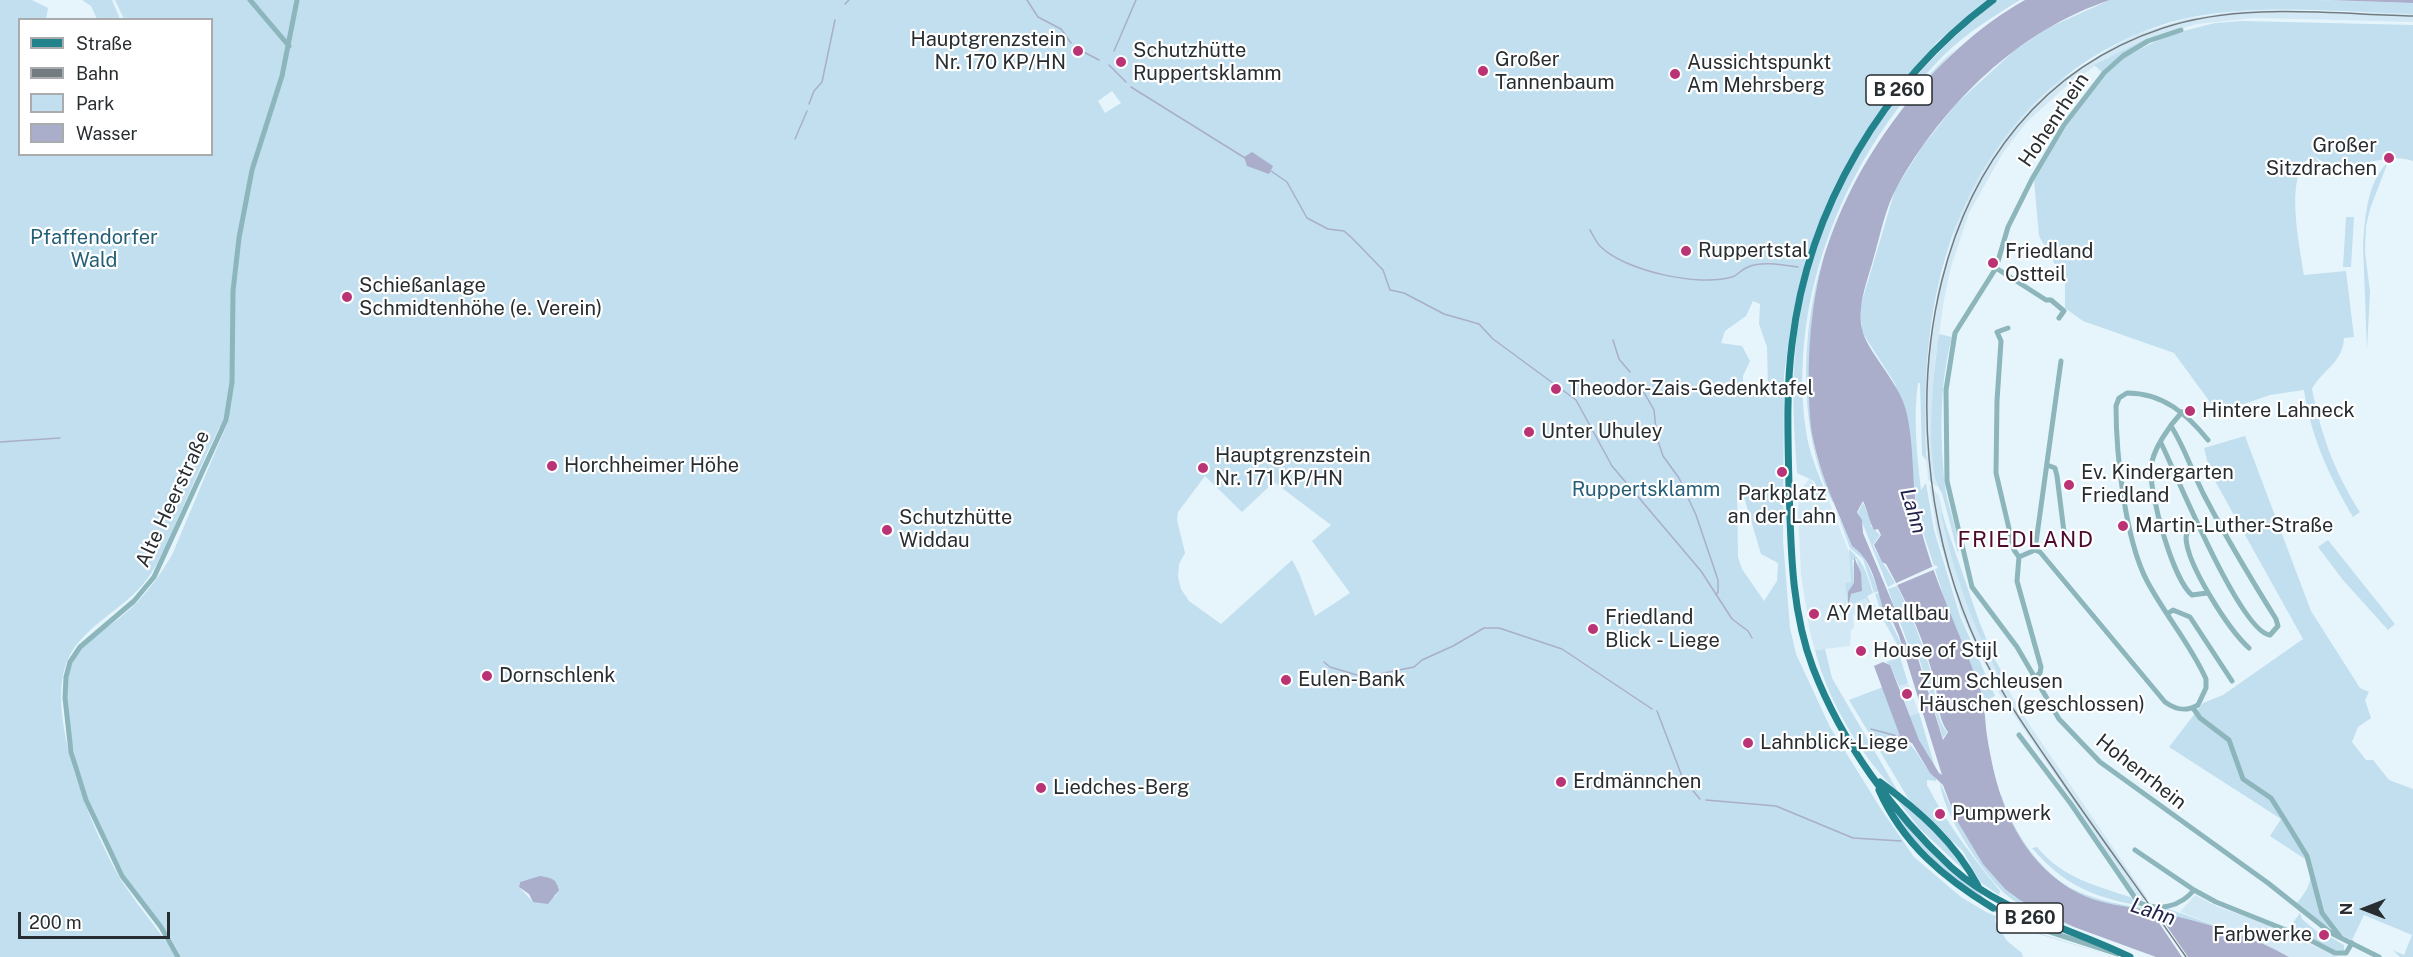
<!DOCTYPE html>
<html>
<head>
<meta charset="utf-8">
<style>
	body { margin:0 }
	#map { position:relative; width:2413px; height:957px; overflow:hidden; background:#e6f5fc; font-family:"Public Sans",sans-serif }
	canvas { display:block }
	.legend { position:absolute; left:18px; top:18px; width:195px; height:138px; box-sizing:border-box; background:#fff; border:2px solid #a9abac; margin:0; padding:8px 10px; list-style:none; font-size:18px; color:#272d30 }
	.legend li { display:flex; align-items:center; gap:12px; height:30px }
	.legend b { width:30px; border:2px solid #a9abac }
	.north { position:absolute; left:2335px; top:879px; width:60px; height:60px; -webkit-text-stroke:4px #fff; paint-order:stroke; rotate:270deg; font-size:16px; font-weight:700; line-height:24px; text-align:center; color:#272d30 }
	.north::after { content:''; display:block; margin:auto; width:21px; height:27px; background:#272d30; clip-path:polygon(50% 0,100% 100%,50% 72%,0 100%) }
	.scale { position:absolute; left:18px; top:912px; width:152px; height:27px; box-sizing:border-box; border:3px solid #272d30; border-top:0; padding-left:8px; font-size:18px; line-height:21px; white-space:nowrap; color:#272d30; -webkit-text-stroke:4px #fff; paint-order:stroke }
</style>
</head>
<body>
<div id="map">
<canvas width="2413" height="957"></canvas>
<ul class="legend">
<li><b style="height:8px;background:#23838d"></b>Straße</li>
<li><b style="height:8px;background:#737c81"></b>Bahn</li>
<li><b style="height:16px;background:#c1dfee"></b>Park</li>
<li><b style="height:16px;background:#aaaeca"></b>Wasser</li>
</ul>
<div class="north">N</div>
<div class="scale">200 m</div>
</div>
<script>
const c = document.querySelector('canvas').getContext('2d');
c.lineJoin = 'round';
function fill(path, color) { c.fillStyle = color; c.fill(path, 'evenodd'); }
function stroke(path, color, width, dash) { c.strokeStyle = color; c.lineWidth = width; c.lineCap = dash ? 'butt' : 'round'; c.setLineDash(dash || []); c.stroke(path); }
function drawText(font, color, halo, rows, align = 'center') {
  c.font = font + ' "Public Sans",sans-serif'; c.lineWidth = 4.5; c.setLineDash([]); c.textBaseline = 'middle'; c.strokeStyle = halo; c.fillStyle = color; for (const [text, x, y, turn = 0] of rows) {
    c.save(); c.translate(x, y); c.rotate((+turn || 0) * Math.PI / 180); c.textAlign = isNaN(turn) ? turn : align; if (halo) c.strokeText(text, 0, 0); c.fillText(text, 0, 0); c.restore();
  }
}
fill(new Path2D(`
	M 2276,10 L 2413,14 L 2413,22 L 2254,18 L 2197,24 L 2157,36 L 2102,61 L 2063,89 L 2027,122 L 2004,151 L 1969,213 L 1951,267 L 1944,300 L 1935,361 L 1932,408 L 1937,487 L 1928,480 L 1924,406 L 1927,369 L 1938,289 L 1960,212 L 1972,185 L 1999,143 L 2027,111 L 2059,81 L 2112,47 L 2137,34 L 2185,19 L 2239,11 Z
	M 1810,478 L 1818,490 L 1815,500 L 1827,496 L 1871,608 L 1853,615 L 1854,628 L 1851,630 L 1850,646 L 1815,650 L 1810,632 L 1801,575 L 1798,512 L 1799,492 Z
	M 1929,485 L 1939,496 L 1959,581 L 1994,667 L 2031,727 L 2148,899 L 2141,901 L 1999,693 L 1962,616 L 1937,533 Z
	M 1908,683 L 1919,713 L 1909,716 L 1899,686 Z
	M 2195,895 L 2216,906 L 2269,925 L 2338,957 L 2289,957 L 2253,939 L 2180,912 Z`), '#d2e9f5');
fill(new Path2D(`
	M 0,0 L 32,0 L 48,8 L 46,19 L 20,20 L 20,154 L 212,154 L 212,20 L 124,19 L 115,0 L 1987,0 L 1937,42 L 1888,99 L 1840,176 L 1807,254 L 1792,318 L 1784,375 L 1783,540 L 1790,628 L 1796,654 L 1830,727 L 1881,809 L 1914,857 L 1961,897 L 1986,912 L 2038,933 L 2116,957 L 2035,933 L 1996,916 L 1995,921 L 2007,941 L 2022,953 L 2023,957 L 181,957 C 168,929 146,907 128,882 C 97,837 47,709 75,657 C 85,640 108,628 123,615 C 144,598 158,578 172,555 L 230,417 L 219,428 C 203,460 189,494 174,527 C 166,545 159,563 147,579 C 125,610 79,627 66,664 C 46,721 93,833 123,883 C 140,909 160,931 176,957 L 0,957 ZM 1112,91 L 1121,103 L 1105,113 L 1098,101 ZM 1753,301 L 1760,304 L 1759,324 L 1767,347 L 1768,388 L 1755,393 L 1743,390 L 1743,376 L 1750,361 L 1742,346 L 1721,343 L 1725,331 L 1746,316 ZM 1205,476 L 1242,512 L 1274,482 L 1331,525 L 1312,541 L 1350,593 L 1315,616 L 1299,573 L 1292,560 L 1221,624 L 1189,601 L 1181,589 L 1178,577 L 1179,564 L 1185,553 L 1177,520 L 1178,512 ZM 1737,489 L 1744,497 L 1761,554 L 1778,563 L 1777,581 L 1764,601 L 1742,569 L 1738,557 ZM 526,880 L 557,883 L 556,896 L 533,902 L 519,887 L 520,882 Z
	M 82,0 L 112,0 L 120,19 L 97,19 L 91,6 Z
	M 1998,0 L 2020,0 C 1994,16 1965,34 1943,56 C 1847,153 1787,294 1806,431 C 1809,453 1819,475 1827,496 L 1814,501 L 1818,490 L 1814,481 L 1797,473 C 1794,430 1791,387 1796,345 C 1810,205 1888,85 1998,0 Z
	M 2110,0 L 2320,0 L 2413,3 L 2413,14 C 2338,12 2260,3 2187,18 C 2137,29 2089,55 2051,88 C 1937,188 1917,336 1928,480 L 1926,460 L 1922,455 L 1920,383 L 1918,383 C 1913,418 1917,455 1921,490 L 1926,483 L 1934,530 L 1960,616 L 1995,696 L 1982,702 L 1982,696 L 1949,613 L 1918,516 L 1905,409 L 1894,382 L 1862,332 L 1860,308 L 1895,190 L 1922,147 L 1956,104 L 2015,50 L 2050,27 Z
	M 2243,21 L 2413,25 L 2413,161 C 2380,149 2343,182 2313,155 L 2320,163 L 2307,160 C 2285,181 2300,246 2304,275 L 2346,271 L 2354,337 L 2344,338 C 2343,363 2321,371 2312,389 C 2321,435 2335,473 2360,512 L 2353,517 C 2329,476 2311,437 2304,390 L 2270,395 L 2218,413 L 2174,353 L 2083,321 L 2065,308 L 2065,282 L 2039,236 L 2034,180 L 2066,127 L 2103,77 L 2125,57 L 2168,35 L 2215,23 Z
	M 2144,40 L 2102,72 L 2094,65 Z
	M 1957,48 C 1900,105 1840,186 1821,266 C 1810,313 1808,364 1811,412 C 1811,427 1813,442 1817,457 C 1821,471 1834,490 1833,503 C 1794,425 1801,312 1832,231 C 1845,195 1867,160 1889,128 C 1909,99 1930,70 1957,48 Z
	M 2388,162 L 2370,209 L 2366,226 L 2365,252 L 2370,292 L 2367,350 L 2363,245 C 2365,218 2367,182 2388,162 Z
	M 2346,217 L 2354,217 L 2351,267 L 2343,267 Z
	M 1939,334 L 1952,337 C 1939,385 1940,438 1945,486 C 1947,505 1961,538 1958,554 L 1942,493 C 1923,469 1934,366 1939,334 Z
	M 2245,436 L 2311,611 L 2360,688 L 2369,692 L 2365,700 L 2371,718 L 2358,727 L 2352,742 L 2366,760 L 2373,760 L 2389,780 L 2413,789 L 2413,957 L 2400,957 L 2393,950 L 2404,955 L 2412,935 L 2364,915 L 2352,940 C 2331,931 2315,918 2297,903 C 2309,888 2314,880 2308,861 L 2270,836 L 2281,819 L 2169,747 L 2203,703 L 2223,695 L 2303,639 L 2210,472 L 2204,448 Z
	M 1863,503 L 1871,520 L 1871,526 L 1880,535 L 1873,545 C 1879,559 1888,569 1895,583 L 1888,587 L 1858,512 Z
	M 1835,508 L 1852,546 L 1863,554 L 1879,591 L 1874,593 L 1863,559 L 1850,548 Z
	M 1940,508 L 1979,621 L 1994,658 L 2010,686 L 2006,689 C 1975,633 1952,571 1940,508 Z
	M 2328,540 L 2395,624 L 2388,630 L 2343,580 L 2318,547 Z
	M 1849,549 C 1865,564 1866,572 1873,593 L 1867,596 L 1870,602 L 1876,606 L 1871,608 L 1866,598 L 1850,605 L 1851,594 L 1862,591 L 1857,559 L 1852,560 L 1854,583 L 1848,606 L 1845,583 L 1851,582 Z
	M 1897,586 C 1911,613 1921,640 1930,669 C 1936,688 1934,717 1947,732 L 1943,738 L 1917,651 L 1911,652 L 1888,589 Z
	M 1879,593 L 1881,602 L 1906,654 L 1903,655 L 1884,621 L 1875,594 Z
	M 1825,649 L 1832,678 L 1900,795 C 1862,758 1828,702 1815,650 Z
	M 1900,657 L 1908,683 L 1899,686 L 1890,665 L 1886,662 Z
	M 1883,687 L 1901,739 C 1918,746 1922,767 1936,778 L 1936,781 L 1927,780 L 1927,785 C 1947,824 1972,856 2000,891 L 1999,895 L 1980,882 L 1963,851 L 1911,803 L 1849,700 Z
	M 1919,713 L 1935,767 L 1919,740 L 1909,716 Z
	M 1940,782 L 1956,819 L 1983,863 L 2005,889 L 2074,927 C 2050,919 2023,910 2004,893 C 1982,871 1942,813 1940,782 Z
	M 1891,792 L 1939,836 L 1966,872 L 1919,828 Z
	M 2001,794 C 2012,830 2041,875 2077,891 C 2099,901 2125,906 2149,908 L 2151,911 C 2126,908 2097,905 2074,893 C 2051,881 2023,846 2012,823 C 2008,815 2000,802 2001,794 Z
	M 1890,804 L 1939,861 L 1981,894 L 1986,902 C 1948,880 1908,845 1890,804 Z
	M 2037,847 C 2062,878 2097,886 2133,898 L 2141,906 C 2092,897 2064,885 2032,848 Z
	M 2166,908 L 2253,939 L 2158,912 L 2156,909 Z
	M 2300,913 L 2302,919 L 2322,936 L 2327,935 L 2344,945 L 2344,951 L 2333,950 L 2289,928 Z`), '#c1dfee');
fill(new Path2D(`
	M 2025,0 L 2110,0 C 2019,30 1943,104 1897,187 C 1885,208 1880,237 1873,260 C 1867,282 1857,306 1862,329 C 1866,350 1897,380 1905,407 C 1915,442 1911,481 1918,516 C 1931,577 1961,633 1981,692 C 1985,705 1985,722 1987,736 C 1995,786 2008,832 2045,869 C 2089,911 2122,902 2175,916 C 2214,926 2255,937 2289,957 L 2156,957 L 2074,927 L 2020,900 L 2005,889 L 1983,864 L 1956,819 L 1943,785 L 1930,773 L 1912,743 L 1901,739 L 1874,666 L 1883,662 L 1890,665 L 1919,740 L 1939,773 L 1942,775 L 1899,636 L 1893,622 L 1888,623 C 1877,597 1877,563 1852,546 C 1836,507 1817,469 1811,427 C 1806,378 1809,312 1822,264 C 1851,161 1932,52 2025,0 ZM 1863,501 C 1867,509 1870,523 1874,530 L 1878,529 L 1881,535 L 1874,545 L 1882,562 L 1886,564 C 1908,604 1926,643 1936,688 C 1938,703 1939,721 1948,732 L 1943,740 L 1916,652 L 1910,653 L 1898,622 L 1900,621 L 1863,533 L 1862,520 L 1857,512 Z
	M 2320,0 L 2413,0 L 2413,3 L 2327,0 Z
	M 1252,152 L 1273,166 L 1269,174 L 1247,166 L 1244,157 Z
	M 1854,557 L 1861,573 L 1862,591 L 1851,594 L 1848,608 L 1848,592 L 1854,583 Z
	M 540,876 C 551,878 556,878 559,890 L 548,904 L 533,902 L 529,894 L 519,887 L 520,882 Z`), '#aaaeca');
fill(new Path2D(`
	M 1936,565 L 1938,568 L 1895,586 L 1894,584 Z
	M 2149,908 L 2155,909 L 2188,957 L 2182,957 Z`), '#e6f5fc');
stroke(new Path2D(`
	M 1027,0 L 1038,17 L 1061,29 L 1071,43
	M 845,4 L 849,0
	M 1074,47 L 1099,60
	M 1114,51 L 1136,0
	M 1109,65 L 1126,82
	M 1131,87 L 1245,158
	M 809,104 L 814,91 L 822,82 L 835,20
	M 795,139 L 807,111
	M 1271,171 L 1287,182 L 1307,218 L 1328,229 L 1344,231 L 1352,238 L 1383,270 L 1390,290 L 1404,293 L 1444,314 L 1479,324 L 1493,339 L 1576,400 L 1612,466 L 1701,571 L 1732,619 L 1748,631 L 1752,638
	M 1590,230 C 1593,235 1596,242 1600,246 C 1624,271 1699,287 1732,277 C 1738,275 1742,269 1748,267 C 1763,261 1783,265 1798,267
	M 1613,340 L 1619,359 L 1630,372
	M 1638,382 L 1654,410 L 1657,438 L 1663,456 L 1679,478 L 1696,515 L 1718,580 L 1718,592 L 1716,595
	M 0,442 L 60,438
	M 1324,662 L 1330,667 L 1377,681 L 1379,675 L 1384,673 L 1414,667 L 1422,660 L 1453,646 L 1484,628 L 1499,628 L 1562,649 L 1652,709
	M 1657,711 L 1683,779 L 1700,799
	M 1871,729 L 1901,737
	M 1706,800 L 1776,806 L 1853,838 L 1901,841`), '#aaaeca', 1.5);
stroke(new Path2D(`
	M 250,0 L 289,46
	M 2181,30 L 2148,41 L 2123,56 L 2104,73 L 2064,125 L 2032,179 L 2008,227 L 1996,268 L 1955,333 L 1946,390 L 1947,481 L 1972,587 L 2017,647 L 2059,719 L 2100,762 L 2268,883 L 2331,933 L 2379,957
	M 1996,268 L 2046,300 L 2051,300 L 2064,311 L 2059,318
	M 2008,328 L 1997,332 L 2001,341 L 1997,401 L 1996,473 L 2014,550 L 2019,557
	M 2182,412 C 2170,425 2152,450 2151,468 C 2149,493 2173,580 2192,595 L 2207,593
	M 2161,443 C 2176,473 2240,632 2270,635 L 2278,626 L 2276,619 C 2251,579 2227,539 2205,497 C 2193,474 2185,448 2171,426
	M 2047,465 L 2055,468 L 2057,476 L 2065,540
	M 2196,523 C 2191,526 2186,531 2186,538 C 2187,565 2229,630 2249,648
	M 2035,550 L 2061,361
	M 2167,614 L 2173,610 L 2190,617 L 2232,681
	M 2035,677 L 2040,673 L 2041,667 L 2017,581 L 2019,557 L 2035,550 L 2040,552 L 2165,702 C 2176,710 2186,712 2198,705 L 2206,688 L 2206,679 C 2191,645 2165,615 2147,581 C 2125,539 2116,454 2116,406 L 2119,398 L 2127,393 C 2163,393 2187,414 2208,440
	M 2193,708 L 2200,718 L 2229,740 L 2243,779 L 2271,798 L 2288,825 L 2307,856 L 2322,913 L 2341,938
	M 2019,735 L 2071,804 L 2138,902 C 2158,912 2180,907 2194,890 L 2216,902 L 2306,938 L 2335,953 L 2346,953 L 2352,943
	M 2135,850 L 2194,890
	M 1993,908 L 2041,929 L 2118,954
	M 178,957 L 161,927 L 122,876 L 86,800 L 71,752 L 65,698 L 66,677 L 70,662 L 80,647 L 134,601 L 154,577 L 226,420 L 232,382 L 233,291 L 239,238 L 252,170 L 282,76 L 297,0`), '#8cb6bb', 5);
stroke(new Path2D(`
	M 1993,0 C 1883,82 1808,208 1792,344 C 1786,391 1788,440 1789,487 C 1791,548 1791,610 1813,668 C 1842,743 1893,813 1951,867 C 2003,914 2069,927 2130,957
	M 1880,782 C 1919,811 1955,842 1978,886
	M 1879,790 C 1903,844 1944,878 1993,908`), '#23838d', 7);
stroke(new Path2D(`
	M 2186,957 C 2142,893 2096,832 2053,768 C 2022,723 1991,679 1970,628 C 1883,419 1918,109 2163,28 C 2242,2 2331,14 2413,16`), '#737c81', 1.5);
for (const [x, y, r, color] of [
	[1078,51,6,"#b93375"],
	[1121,62,6,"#b93375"],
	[1483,71,6,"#b93375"],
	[1675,74,6,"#b93375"],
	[2389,158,6,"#b93375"],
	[1686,251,6,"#b93375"],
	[1993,263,6,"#b93375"],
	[347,297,6,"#b93375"],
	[1556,389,6,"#b93375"],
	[2190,411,6,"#b93375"],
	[1529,432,6,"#b93375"],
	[552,466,6,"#b93375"],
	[1203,468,6,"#b93375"],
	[1782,472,6,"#b93375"],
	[2069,485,6,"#b93375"],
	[2123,526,6,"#b93375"],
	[887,530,6,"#b93375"],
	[1814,614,6,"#b93375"],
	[1593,629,6,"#b93375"],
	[1861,651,6,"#b93375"],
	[487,676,6,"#b93375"],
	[1286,680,6,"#b93375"],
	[1907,694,6,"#b93375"],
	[1748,743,6,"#b93375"],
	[1561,782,6,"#b93375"],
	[1041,788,6,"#b93375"],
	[1940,814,6,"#b93375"],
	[2324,935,6,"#b93375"]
]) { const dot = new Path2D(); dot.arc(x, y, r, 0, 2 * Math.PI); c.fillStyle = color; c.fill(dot); stroke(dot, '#fff', 2); }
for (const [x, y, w] of [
	[1899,90,66],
	[2030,918,66]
]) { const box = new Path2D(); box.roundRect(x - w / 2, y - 15, w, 30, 4.5); c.fillStyle = '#fff'; c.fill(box); stroke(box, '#272d30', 1.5); }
drawText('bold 18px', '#272d30', null, [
	["B 260",1899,90],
	["B 260",2030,918]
]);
drawText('20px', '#272d30', '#fff', [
	["Hauptgrenzstein",1066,40,"right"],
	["Nr. 170 KP/HN",1066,63,"right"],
	["Schutzhütte",1133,51],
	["Ruppertsklamm",1133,74],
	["Großer",1495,60],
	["Tannenbaum",1495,83],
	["Aussichtspunkt",1687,63],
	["Am Mehrsberg",1687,86],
	["Großer",2377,146,"right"],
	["Sitzdrachen",2377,169,"right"],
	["Ruppertstal",1698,251],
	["Friedland",2005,252],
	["Ostteil",2005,275],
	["Schießanlage",359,286],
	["Schmidtenhöhe (e. Verein)",359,309],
	["Theodor-Zais-Gedenktafel",1568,389],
	["Hintere Lahneck",2202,411],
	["Unter Uhuley",1541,432],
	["Hauptgrenzstein",1215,456],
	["Nr. 171 KP/HN",1215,479],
	["Horchheimer Höhe",564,466],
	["Ev. Kindergarten",2081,473],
	["Friedland",2081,496],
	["Parkplatz",1782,494,"center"],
	["an der Lahn",1782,517,"center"],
	["Schutzhütte",899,518],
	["Widdau",899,541],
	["Martin-Luther-Straße",2135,526],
	["AY Metallbau",1826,614],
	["Friedland",1605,618],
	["Blick - Liege",1605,641],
	["House of Stijl",1873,651],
	["Dornschlenk",499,676],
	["Eulen-Bank",1298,680],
	["Zum Schleusen",1919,682],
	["Häuschen (geschlossen)",1919,705],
	["Lahnblick-Liege",1760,743],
	["Erdmännchen",1573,782],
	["Liedches-Berg",1053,788],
	["Pumpwerk",1952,814],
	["Farbwerke",2312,935,"right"]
], 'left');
drawText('20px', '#272d30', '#fff', [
	["Hohenrhein",2054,120,-56],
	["Alte Heerstraße",173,499,-65],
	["Hohenrhein",2141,772,38]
]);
drawText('20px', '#255e77', '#fff', [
	["Pfaffendorfer",94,238],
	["Wald",94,261],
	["Ruppertsklamm",1646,490]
]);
drawText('italic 21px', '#23244c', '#fff', [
	["Lahn",1913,511,73],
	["Lahn",2153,912,19]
]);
c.letterSpacing = '1.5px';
drawText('22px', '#4d0c2d', '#fff', [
	["FRIEDLAND",2026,540]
]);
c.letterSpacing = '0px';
</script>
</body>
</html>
